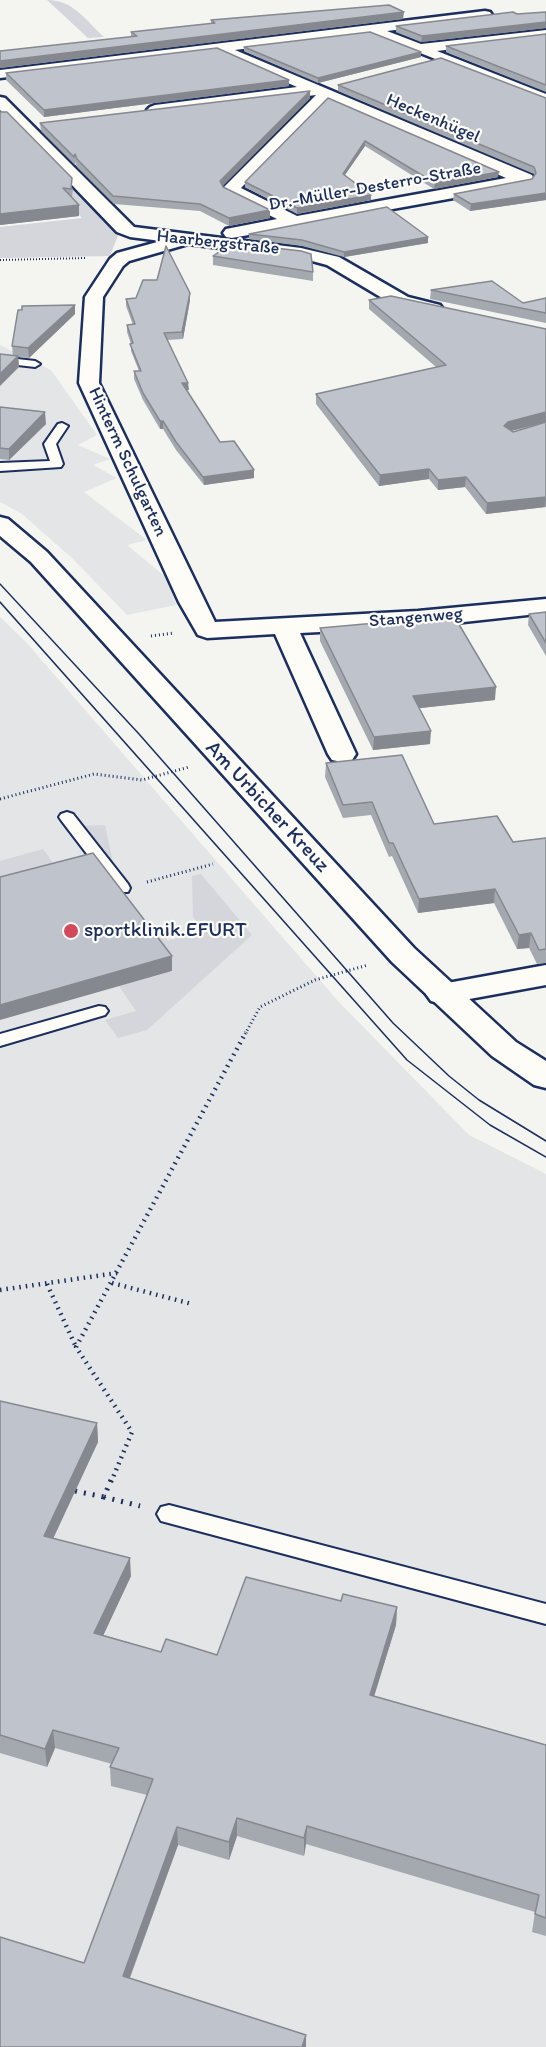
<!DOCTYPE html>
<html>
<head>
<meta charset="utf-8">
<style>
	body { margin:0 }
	canvas { display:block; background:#f4f4f1 }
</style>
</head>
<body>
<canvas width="546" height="2047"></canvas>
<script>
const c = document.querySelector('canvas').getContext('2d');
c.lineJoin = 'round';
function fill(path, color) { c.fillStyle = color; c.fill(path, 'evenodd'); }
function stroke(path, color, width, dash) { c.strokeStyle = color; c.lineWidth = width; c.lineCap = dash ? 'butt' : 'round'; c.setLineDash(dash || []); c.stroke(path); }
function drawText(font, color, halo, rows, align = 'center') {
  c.font = font + ' Itim,sans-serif'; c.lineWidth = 4.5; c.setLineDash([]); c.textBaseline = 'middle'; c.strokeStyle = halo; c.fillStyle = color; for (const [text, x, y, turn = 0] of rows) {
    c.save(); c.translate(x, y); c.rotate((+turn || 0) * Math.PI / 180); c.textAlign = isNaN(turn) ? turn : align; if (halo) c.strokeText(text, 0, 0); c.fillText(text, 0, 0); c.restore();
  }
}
fill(new Path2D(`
	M 0,345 L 51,370 L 97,435 L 78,445 L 110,459 L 93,465 L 117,478 L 84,492 L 147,540 L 127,545 L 167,578 L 176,605 L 127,615 L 73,559 L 22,514 L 0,502 Z
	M 0,617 L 26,642 L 338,1001 L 469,1135 L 546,1174 L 546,2047 L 0,2047 Z`), '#e4e5e6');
fill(new Path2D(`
	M 47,0 C 74,0 86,21 104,37 L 88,38 Z
	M 0,110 L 119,233 L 110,256 L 0,258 L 0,227 L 82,218 L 0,127 Z
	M 105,825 L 113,862 L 107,864 L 78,826 Z
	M 43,849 L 59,871 L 0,886 L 0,861 Z
	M 201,874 L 252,935 L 147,1030 L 118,1038 L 105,1020 L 136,1011 L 119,986 L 173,971 L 143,931 L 157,927 L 168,941 L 203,931 L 193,917 L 192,876 Z`), '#d4d6db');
const service = new Path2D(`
	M 0,357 L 35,361 L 40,364 L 35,367 L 0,363 Z
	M 62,423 L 68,426 L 56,444 L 63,464 L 61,467 L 0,471 L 0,463 L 50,461 L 44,444 L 58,424 Z
	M 67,812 L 73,814 L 128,884 L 130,888 L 128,892 L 116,892 L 61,820 L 59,817 L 61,814 Z
	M 99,1006 L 105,1007 L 108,1011 L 105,1015 L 0,1046 L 0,1034 Z
	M 169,1505 L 546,1604 L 546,1624 L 161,1521 L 157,1514 L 161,1507 Z`);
const minor = new Path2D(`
	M 485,11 L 490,12 L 492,15 L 490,18 L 387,31 L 421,44 L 546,30 L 546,38 L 437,51 L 546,94 L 546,103 L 370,33 L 235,50 L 532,175 L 534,179 L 531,184 L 232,238 L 226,237 L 223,233 L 226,229 L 277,219 L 224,193 L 222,189 L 316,95 L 155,115 L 150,113 L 147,110 L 150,107 L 155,105 L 297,87 L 217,52 L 0,78 L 0,70 ZM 327,100 L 506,178 L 297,216 L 241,188 Z
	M 0,97 L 5,98 L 134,227 L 301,248 L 339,257 L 408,297 L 440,305 L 443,309 L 440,313 L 433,315 L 394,305 L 327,265 L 301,258 L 188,244 L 129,261 L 123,266 L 103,297 L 99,383 L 215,622 L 418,611 L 546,599 L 546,613 L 418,627 L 300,633 L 356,754 L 352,760 L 342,762 L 332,760 L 328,754 L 275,634 L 207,638 L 198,635 L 179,602 L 79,383 L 85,297 L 110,259 L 117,253 L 161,241 L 130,237 L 117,232 L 0,110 Z
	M 546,965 L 546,985 L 442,1004 L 431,1001 L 426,994 L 431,987 L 442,984 Z`);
const secondary = new Path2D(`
	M 0,517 L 8,519 L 47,552 L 414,948 L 516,1042 L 546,1061 L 546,1088 L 534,1085 L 492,1056 L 392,962 L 31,562 L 0,536 Z`);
stroke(service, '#1b2f5e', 4);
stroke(minor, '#1b2f5e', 5);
stroke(secondary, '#1b2f5e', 5);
stroke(new Path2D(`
	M 0,260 L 86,258`), '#1b2f5e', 2, [1, 2]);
stroke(new Path2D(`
	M 151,636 L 174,633
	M 0,799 L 94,774 L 142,780 L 189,767
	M 147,882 L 213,864
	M 245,1034 L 260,1007 L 315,980 L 368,965`), '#1b2f5e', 3, [1, 3]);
stroke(new Path2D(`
	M 112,1283 L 192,1304
	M 47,1284 L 76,1347
	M 0,1290 L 117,1273
	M 111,1482 L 132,1432 L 76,1347 L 246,1032`), '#1b2f5e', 4.5, [1.5, 5]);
stroke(new Path2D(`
	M 111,1480 L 104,1497 L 140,1506
	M 75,1491 L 104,1497`), '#1b2f5e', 5, [2, 7]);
fill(service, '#fdfcf7');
fill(minor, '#fdfcf7');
fill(secondary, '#fdfcf7');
stroke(new Path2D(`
	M 0,584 L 139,734 L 393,1023 L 449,1076 L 479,1100 L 546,1141
	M 0,602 L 407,1060 L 490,1125 L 546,1157`), '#1b2f5e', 1.5);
fill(new Path2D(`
	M 546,12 L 546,28 L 421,42 L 396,32 L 396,26 L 517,14 Z
	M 403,19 L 0,68 L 0,51 L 131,37 L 131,32 L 211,24 L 211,20 Z
	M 546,34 L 546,92 L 446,52 L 446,46 Z
	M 244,47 L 421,57 L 318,83 L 244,51 Z
	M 6,73 L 289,80 L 289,86 L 44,117 L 6,80 Z
	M 338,85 L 546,98 L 546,200 L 470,211 L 453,200 L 454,194 L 532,179 L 535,176 L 534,174 L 338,91 Z
	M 310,91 L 310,98 L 222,186 L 270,218 L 229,226 L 200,211 L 114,204 L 77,167 L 75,162 L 75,165 L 41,131 L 40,123 Z
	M 328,98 L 498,177 L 434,189 L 365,146 L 345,175 L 371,195 L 371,200 L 297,214 L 245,187 L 245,182 Z
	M 0,112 L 73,189 L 72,198 L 79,216 L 0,225 Z
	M 249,234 L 428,243 L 344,257 L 302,246 L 249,239 Z
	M 213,256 L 313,272 L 313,281 L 213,265 Z
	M 431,290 L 523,303 L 546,298 L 546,323 L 430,299 Z
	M 190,293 L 190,300 L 183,339 L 167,340 L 189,390 L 187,390 L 220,442 L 254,478 L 204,485 L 176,450 L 163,429 L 160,429 L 143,400 L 134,379 L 134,371 L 139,371 L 131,351 L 131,344 L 127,332 L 127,325 L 133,325 L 126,306 L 126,299 Z
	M 369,300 L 546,329 L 546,422 L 512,431 L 513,432 L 546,422 L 546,507 L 486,514 L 465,487 L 438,490 L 429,479 L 379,486 L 316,404 L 316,394 L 436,367 L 369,309 Z
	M 75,314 L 29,358 L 18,357 L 19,367 L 13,356 L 12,346 Z
	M 0,407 L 46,424 L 9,460 L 0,459 Z
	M 546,612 L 546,656 L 528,625 L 529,614 Z
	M 320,628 L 495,700 L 419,708 L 430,744 L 373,750 L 320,641 Z
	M 326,763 L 434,824 L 513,842 L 546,838 L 546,963 L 537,964 L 529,948 L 517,949 L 494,903 L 418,913 L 392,856 L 389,857 L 371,815 L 343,818 L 325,777 Z
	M 0,1401 L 97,1423 L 98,1442 L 53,1538 L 131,1576 L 103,1635 L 161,1652 L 217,1655 L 341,1601 L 397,1607 L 396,1625 L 374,1696 L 546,1745 L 546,1936 L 532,1932 L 535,1912 L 306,1844 L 304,1856 L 237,1836 L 229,1860 L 178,1845 L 130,1978 L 84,1963 L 147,1795 L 111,1786 L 110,1767 L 112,1764 L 55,1748 L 47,1767 L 0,1753 Z`), '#a4a8af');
fill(new Path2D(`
	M 404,12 L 403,19 L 0,68 L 0,61 Z
	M 546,22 L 546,28 L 421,42 L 422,36 Z
	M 421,52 L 421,57 L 318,83 L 318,78 Z
	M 289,80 L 289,86 L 44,117 L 44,110 Z
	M 310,91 L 310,98 L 220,189 L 220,181 Z
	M 365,141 L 365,146 L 342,179 L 343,174 Z
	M 499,172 L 498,177 L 434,189 L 435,183 Z
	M 546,193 L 546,200 L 470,211 L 471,204 Z
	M 371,195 L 371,200 L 297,214 L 297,208 Z
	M 79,205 L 79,216 L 0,225 L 0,214 Z
	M 270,210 L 270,218 L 229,226 L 229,218 Z
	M 428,237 L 428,243 L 344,257 L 344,252 Z
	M 190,293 L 190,300 L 183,339 L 182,332 Z
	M 75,305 L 75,314 L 29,358 L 28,348 Z
	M 18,356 L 19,367 L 0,386 L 0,374 Z
	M 182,383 L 188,383 L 189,390 L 183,391 Z
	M 45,412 L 46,424 L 9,460 L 9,449 Z
	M 546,412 L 546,422 L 507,432 L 504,426 L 508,422 Z
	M 160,421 L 163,421 L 163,429 L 160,429 Z
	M 429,469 L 429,479 L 379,486 L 380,475 Z
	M 254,470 L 254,478 L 204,485 L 203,477 Z
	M 466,477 L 465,487 L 438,490 L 438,480 Z
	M 546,497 L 545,507 L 486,514 L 487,503 Z
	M 496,687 L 495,700 L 412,709 L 413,696 Z
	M 431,731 L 430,744 L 373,750 L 374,737 Z
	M 495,889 L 494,903 L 418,913 L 419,899 Z
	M 531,933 L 529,948 L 517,949 L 519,935 Z
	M 172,956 L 172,971 L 0,1020 L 0,1005 Z
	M 97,1423 L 98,1442 L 46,1554 L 44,1536 Z
	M 130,1558 L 131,1576 L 96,1651 L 94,1633 Z
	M 397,1607 L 396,1625 L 369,1713 L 370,1695 Z
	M 53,1730 L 55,1748 L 47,1767 L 45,1749 Z
	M 237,1818 L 237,1836 L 229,1860 L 229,1842 Z
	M 307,1826 L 306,1844 L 304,1856 L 304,1838 Z
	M 177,1827 L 178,1845 L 124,1993 L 123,1976 Z
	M 306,2035 L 306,2047 L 302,2047 Z`), '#86888f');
const building = new Path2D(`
	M 389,5 L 404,12 L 0,61 L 0,51 L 137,36 L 131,32 L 215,23 L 211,20 Z
	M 513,12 L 517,14 L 546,12 L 546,22 L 422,36 L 396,26 Z
	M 370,32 L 421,52 L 318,78 L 244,47 Z
	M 546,34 L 546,85 L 446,46 Z
	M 217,48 L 289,80 L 44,110 L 6,73 Z
	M 441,58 L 546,98 L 546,193 L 471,204 L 454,194 L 532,179 L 536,173 L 534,167 L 338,85 Z
	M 310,91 L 220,181 L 223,187 L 270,210 L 229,218 L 200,204 L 113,196 L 77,159 L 75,154 L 74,157 L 40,123 Z
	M 328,98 L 499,172 L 435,183 L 365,141 L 343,174 L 371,195 L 297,208 L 245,182 Z
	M 0,112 L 7,112 L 72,178 L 71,189 L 63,188 L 79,205 L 0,214 Z
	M 387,207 L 428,237 L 344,252 L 302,240 L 249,234 Z
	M 232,243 L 301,251 L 311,254 L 313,272 L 213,256 Z
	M 166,246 L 190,293 L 182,332 L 164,333 L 188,383 L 182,383 L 220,442 L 234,441 L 254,470 L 203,477 L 176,442 L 163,421 L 160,421 L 143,393 L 134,371 L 141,371 L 130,344 L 133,343 L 127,325 L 135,324 L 126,299 L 136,298 L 143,280 L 157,280 Z
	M 492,281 L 523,303 L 546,298 L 546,313 L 431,290 Z
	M 391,296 L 546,329 L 546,412 L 508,422 L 504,426 L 513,432 L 546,422 L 546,497 L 487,503 L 466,477 L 438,480 L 429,469 L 380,475 L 316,394 L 446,365 L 369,300 Z
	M 75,305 L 28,348 L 12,346 L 18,310 L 22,310 L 22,306 Z
	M 0,354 L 18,356 L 0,374 Z
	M 0,407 L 45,412 L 9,449 L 0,448 Z
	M 546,612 L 546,643 L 529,614 Z
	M 454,616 L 496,687 L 413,696 L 431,731 L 374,737 L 320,628 Z
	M 402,755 L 434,824 L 497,816 L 513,842 L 546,838 L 546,949 L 539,950 L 531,933 L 519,935 L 495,889 L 419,899 L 393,843 L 389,843 L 372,802 L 343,805 L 326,763 Z
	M 93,853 L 172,956 L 0,1005 L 0,877 Z
	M 0,1401 L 97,1423 L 44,1536 L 130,1558 L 94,1633 L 161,1652 L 166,1639 L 217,1655 L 246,1577 L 341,1601 L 343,1594 L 397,1607 L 370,1695 L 546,1745 L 546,1918 L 535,1914 L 539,1895 L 307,1826 L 304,1838 L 237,1818 L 229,1842 L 177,1827 L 123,1976 L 306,2035 L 302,2047 L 0,2047 L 0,1937 L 84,1963 L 153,1779 L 110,1767 L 119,1748 L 53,1730 L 45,1749 L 0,1735 Z`);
fill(building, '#bfc3cc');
stroke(building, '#86888f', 1.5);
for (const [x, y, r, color] of [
	[71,931,8,"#d1495b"]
]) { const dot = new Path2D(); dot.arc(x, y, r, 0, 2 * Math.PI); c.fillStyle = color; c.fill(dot); stroke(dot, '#fdfcf7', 2); }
drawText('18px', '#1b2f5e', '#fdfcf7', [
	["Heckenhügel",433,119,23],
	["Dr.-Müller-Desterro-Straße",375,187,-10],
	["Haarbergstraße",218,243,6],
	["Hinterm Schulgarten",127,462,65],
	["Stangenweg",416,618,-5]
]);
drawText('21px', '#1b2f5e', '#fdfcf7', [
	["Am Urbicher Kreuz",267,807,47]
]);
drawText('21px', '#1b2f5e', '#fdfcf7', [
	["sportklinik.EFURT",84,931]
], 'left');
</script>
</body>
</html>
